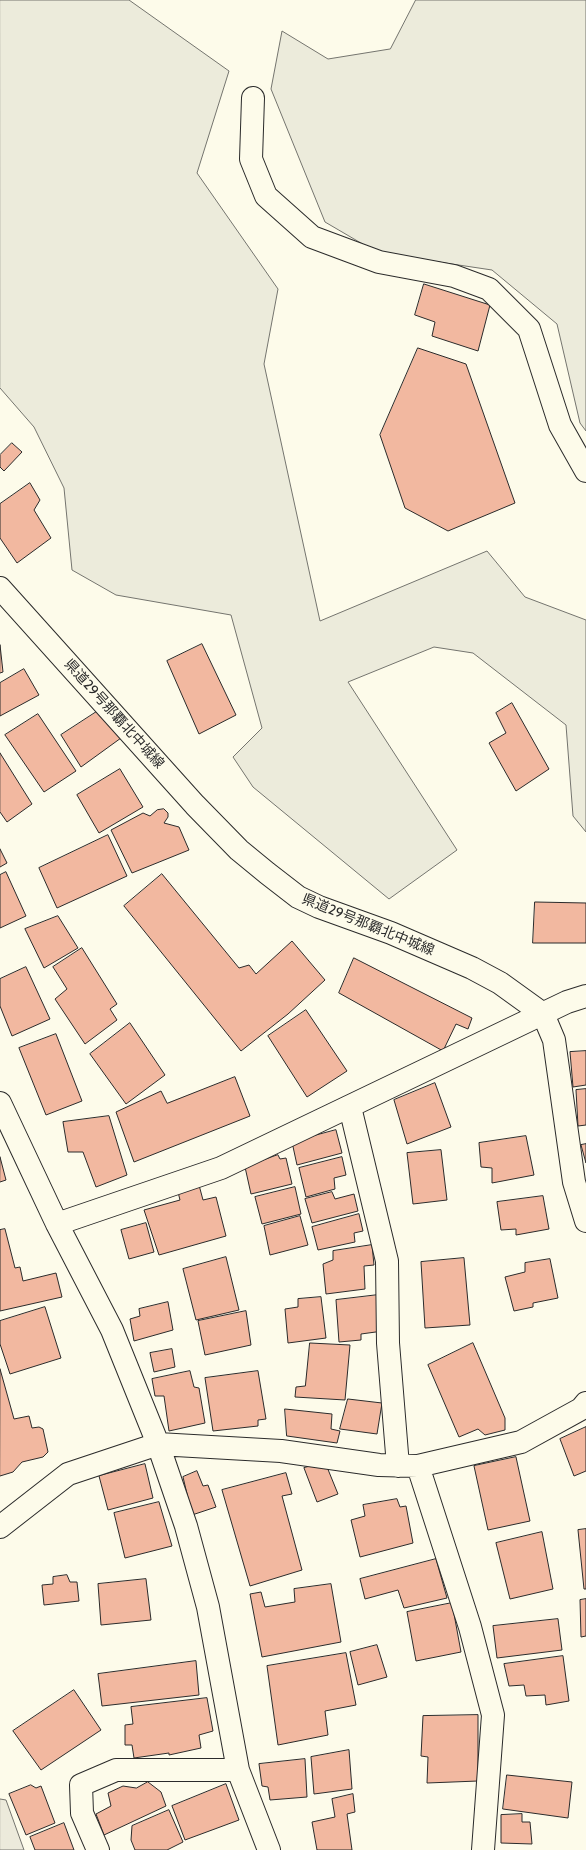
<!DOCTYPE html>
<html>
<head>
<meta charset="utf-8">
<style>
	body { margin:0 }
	canvas { display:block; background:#fdfbea }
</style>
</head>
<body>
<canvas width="586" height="1850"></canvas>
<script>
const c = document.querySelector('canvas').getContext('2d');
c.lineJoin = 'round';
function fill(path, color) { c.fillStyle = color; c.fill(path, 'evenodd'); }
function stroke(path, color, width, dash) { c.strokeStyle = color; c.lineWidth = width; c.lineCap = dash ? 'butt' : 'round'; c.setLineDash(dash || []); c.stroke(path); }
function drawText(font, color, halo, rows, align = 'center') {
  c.font = font + ' Cabin,"Noto Sans JP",sans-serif'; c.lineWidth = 3; c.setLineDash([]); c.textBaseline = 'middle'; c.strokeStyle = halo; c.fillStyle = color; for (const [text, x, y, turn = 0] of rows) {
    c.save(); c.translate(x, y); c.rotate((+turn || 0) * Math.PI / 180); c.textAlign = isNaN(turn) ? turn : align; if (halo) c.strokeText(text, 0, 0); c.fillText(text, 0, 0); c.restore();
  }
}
const green = new Path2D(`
	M 0,0 L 129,0 L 229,71 L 197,173 L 278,289 L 264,364 L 320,621 L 487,551 L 525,597 L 586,620 L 586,832 L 573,816 L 566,725 L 473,653 L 434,647 L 348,682 L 457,850 L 389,899 L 253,787 L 233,757 L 262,728 L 231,615 L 116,595 L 72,570 L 64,488 L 34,427 L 0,388 Z
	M 416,0 L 586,0 L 586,431 L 580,423 L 557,324 L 492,270 L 378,253 L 325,222 L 271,89 L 282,31 L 328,59 L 390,49 Z`);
fill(green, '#ecebdb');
stroke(green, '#74746e', 1);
const parking = new Path2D(`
	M 0,1799 L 6,1800 L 24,1850 L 0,1850 Z`);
fill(parking, '#eceadb');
stroke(parking, '#74746e', 1);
const building = new Path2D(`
	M 424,284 L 490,305 L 478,351 L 432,336 L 435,322 L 415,315 Z
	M 418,348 L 466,364 L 515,503 L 448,531 L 405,508 L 380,435 Z
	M 12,443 L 22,452 L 4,471 L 0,467 L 0,455 Z
	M 30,483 L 40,500 L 34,510 L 51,538 L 17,563 L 0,538 L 0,504 Z
	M 202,644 L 236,715 L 199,734 L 167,661 Z
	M 0,645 L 3,672 L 0,673 Z
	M 24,669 L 39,695 L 0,716 L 0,683 Z
	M 512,703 L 549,769 L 516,791 L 489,743 L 506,733 L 496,713 Z
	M 101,709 L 121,738 L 81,767 L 61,735 Z
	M 38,714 L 76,771 L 44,792 L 5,735 Z
	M 0,753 L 32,804 L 7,822 L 0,812 Z
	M 120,769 L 143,807 L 99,833 L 77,795 Z
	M 164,809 L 168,813 L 168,817 L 164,823 L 179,827 L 189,850 L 132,873 L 111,830 L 143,813 L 150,816 L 157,810 Z
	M 108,835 L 127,876 L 57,908 L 39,868 Z
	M 0,849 L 7,863 L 0,867 Z
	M 6,872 L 26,916 L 0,928 L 0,875 Z
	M 162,874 L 239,968 L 249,965 L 256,974 L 292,941 L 325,980 L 288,1014 L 241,1051 L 124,906 Z
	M 535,902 L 586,903 L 586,943 L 533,943 Z
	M 58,916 L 78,948 L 44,968 L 25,929 Z
	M 82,948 L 117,1004 L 110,1009 L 117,1020 L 85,1044 L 55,999 L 67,989 L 53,967 Z
	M 354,958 L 472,1018 L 468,1029 L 456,1024 L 443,1051 L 339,993 Z
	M 26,967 L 50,1019 L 12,1036 L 0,1006 L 0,979 Z
	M 306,1010 L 347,1071 L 307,1097 L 268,1036 Z
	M 130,1023 L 165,1075 L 126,1104 L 90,1054 Z
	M 56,1034 L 82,1101 L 46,1115 L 19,1048 Z
	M 586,1051 L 586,1085 L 573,1087 L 570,1052 Z
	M 235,1077 L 250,1116 L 134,1162 L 116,1112 L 161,1091 L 167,1103 Z
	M 435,1083 L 451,1127 L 407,1144 L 394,1100 Z
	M 586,1089 L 586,1125 L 578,1126 L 576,1090 Z
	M 109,1116 L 127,1175 L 96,1187 L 83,1152 L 68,1152 L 63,1122 Z
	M 336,1130 L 342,1153 L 297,1165 L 292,1142 Z
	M 526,1136 L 534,1175 L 492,1183 L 492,1168 L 481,1167 L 479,1143 Z
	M 586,1144 L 586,1163 L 581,1145 Z
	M 441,1150 L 447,1200 L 413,1204 L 407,1153 Z
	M 278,1155 L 280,1159 L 286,1158 L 292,1184 L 251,1194 L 245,1167 Z
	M 0,1157 L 6,1180 L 0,1182 Z
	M 342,1157 L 346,1175 L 334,1178 L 335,1189 L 306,1197 L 299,1168 Z
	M 199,1185 L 203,1200 L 216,1197 L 226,1236 L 159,1255 L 144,1210 L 180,1200 L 178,1192 Z
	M 295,1187 L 301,1214 L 262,1224 L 255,1197 Z
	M 332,1192 L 335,1199 L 354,1194 L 358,1211 L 312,1223 L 305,1199 Z
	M 543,1196 L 549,1229 L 516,1235 L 516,1229 L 501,1230 L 497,1202 Z
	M 359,1214 L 363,1231 L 354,1233 L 355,1242 L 318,1250 L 312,1227 Z
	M 300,1216 L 308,1245 L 270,1255 L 264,1226 Z
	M 146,1223 L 154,1252 L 129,1259 L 121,1230 Z
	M 5,1229 L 15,1268 L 20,1267 L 23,1281 L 56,1273 L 62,1297 L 0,1311 L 0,1230 Z
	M 372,1245 L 374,1265 L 364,1266 L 365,1289 L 326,1294 L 323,1264 L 333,1260 L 333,1251 Z
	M 226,1257 L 239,1310 L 196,1320 L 183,1269 Z
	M 464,1258 L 470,1325 L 425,1328 L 421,1262 Z
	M 550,1259 L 558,1298 L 533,1303 L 533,1307 L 514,1311 L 505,1277 L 525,1272 L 525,1263 Z
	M 378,1295 L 383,1331 L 361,1334 L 361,1340 L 339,1342 L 336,1300 Z
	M 321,1297 L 326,1338 L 288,1343 L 285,1309 L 298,1307 L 298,1299 Z
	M 168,1302 L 173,1330 L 134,1341 L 130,1319 L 140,1316 L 139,1309 Z
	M 45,1307 L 61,1358 L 10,1374 L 0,1344 L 0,1321 Z
	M 246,1311 L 251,1345 L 205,1355 L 198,1321 Z
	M 310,1343 L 350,1345 L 345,1400 L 295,1397 L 296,1387 L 305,1386 Z
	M 473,1343 L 505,1418 L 505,1430 L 485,1435 L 478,1429 L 459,1437 L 428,1365 Z
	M 172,1349 L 175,1367 L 154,1372 L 150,1353 Z
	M 0,1369 L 14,1419 L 29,1416 L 32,1428 L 39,1427 L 43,1429 L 48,1452 L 43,1457 L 22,1462 L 13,1472 L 0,1476 Z
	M 190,1371 L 194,1387 L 199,1388 L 205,1423 L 169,1431 L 164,1396 L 155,1396 L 152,1379 Z
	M 258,1371 L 266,1419 L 258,1420 L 258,1426 L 213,1431 L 205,1378 Z
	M 348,1399 L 382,1403 L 377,1434 L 340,1429 Z
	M 285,1409 L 332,1414 L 331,1429 L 340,1431 L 337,1443 L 287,1436 Z
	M 586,1427 L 586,1471 L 574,1476 L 560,1439 Z
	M 516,1457 L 530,1521 L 488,1530 L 474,1466 Z
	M 145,1464 L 153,1498 L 108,1510 L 99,1476 Z
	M 319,1464 L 327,1467 L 338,1494 L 317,1502 L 304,1468 Z
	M 197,1471 L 203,1486 L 208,1485 L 216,1507 L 192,1515 L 183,1477 Z
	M 286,1473 L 292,1494 L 282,1496 L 302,1570 L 250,1586 L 222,1490 Z
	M 397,1499 L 400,1507 L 406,1506 L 413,1543 L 360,1557 L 351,1520 L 365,1516 L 363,1505 Z
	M 159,1502 L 172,1546 L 125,1558 L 114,1513 Z
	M 586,1529 L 586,1589 L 584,1589 L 578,1530 Z
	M 542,1532 L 553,1589 L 510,1599 L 496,1543 Z
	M 436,1559 L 447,1598 L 404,1608 L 398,1590 L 365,1599 L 360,1579 Z
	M 67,1575 L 70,1582 L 77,1582 L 79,1601 L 44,1605 L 42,1585 L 53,1584 L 53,1577 Z
	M 146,1579 L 151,1620 L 101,1625 L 98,1584 Z
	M 331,1584 L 341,1642 L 262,1657 L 250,1594 L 261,1592 L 265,1607 L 295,1602 L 294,1589 Z
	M 586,1599 L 586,1636 L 581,1637 L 580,1600 Z
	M 452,1603 L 461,1652 L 416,1661 L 407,1612 Z
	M 558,1619 L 562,1650 L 497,1658 L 493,1626 Z
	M 377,1645 L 387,1677 L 358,1685 L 350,1652 Z
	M 346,1653 L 356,1705 L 325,1711 L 328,1735 L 278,1745 L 267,1666 Z
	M 563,1656 L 569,1701 L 546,1705 L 545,1695 L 526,1696 L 524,1685 L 509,1686 L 504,1664 Z
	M 196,1661 L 199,1695 L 102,1706 L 98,1674 Z
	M 74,1690 L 101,1730 L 41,1770 L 13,1731 Z
	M 207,1698 L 213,1731 L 199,1735 L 201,1748 L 169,1755 L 169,1753 L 134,1758 L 132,1745 L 125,1745 L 125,1725 L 133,1724 L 131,1707 Z
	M 478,1715 L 478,1781 L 427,1783 L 428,1757 L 421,1756 L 423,1716 Z
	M 349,1750 L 352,1789 L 314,1794 L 311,1757 Z
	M 305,1759 L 307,1797 L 270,1800 L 268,1787 L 262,1786 L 259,1764 Z
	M 507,1775 L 572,1782 L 568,1818 L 503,1809 Z
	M 148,1782 L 161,1792 L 166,1806 L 104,1835 L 96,1814 L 111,1806 L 108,1793 L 123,1786 L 136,1788 Z
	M 226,1784 L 239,1820 L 185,1840 L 172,1806 Z
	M 31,1785 L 36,1788 L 41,1786 L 55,1823 L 26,1835 L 9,1794 Z
	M 353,1794 L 355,1812 L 347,1814 L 352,1850 L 317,1850 L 312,1822 L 335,1817 L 332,1799 Z
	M 169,1810 L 183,1842 L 167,1850 L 135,1850 L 131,1840 L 132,1826 Z
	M 522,1814 L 522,1822 L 530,1822 L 532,1844 L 501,1843 L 501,1815 Z
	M 64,1823 L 74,1850 L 35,1850 L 30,1837 Z`);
fill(building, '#f2b8a0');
stroke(building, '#2b2b2b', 1);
const street = new Path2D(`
	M 253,98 L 251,159 L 266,196 L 312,237 L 379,262 L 454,276 L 489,289 L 529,329 L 560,425 L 586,471
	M 0,1103 L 57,1224 L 112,1330 L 158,1444 L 186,1526 L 208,1607 L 238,1770 L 269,1850
	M 350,1107 L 387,1261 L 388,1343 L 398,1466
	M 57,1224 L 221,1168 L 567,1002 L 586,996
	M 418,1466 L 470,1627 L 493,1715 L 483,1850
	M 0,1527 L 68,1474 L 158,1444 L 281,1451 L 379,1465 L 418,1466 L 521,1442 L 581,1409 L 586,1403
	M 98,1850 L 82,1813 L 81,1785 L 116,1770 L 238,1770`);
const primary = new Path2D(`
	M 0,588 L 195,805 L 239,850 L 267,873 L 298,897 L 319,907 L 391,933 L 472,968 L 500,983 L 543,1014 L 554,1040 L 574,1182 L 586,1221`);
stroke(street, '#2b2b2b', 24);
stroke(primary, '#2b2b2b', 24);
stroke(street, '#fdfbea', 22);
stroke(primary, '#fdfbea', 22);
drawText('14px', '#2b2b2b', '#fdfbea', [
	["県道29号那覇北中城線",114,714,48],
	["県道29号那覇北中城線",368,925,22]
]);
</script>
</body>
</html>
